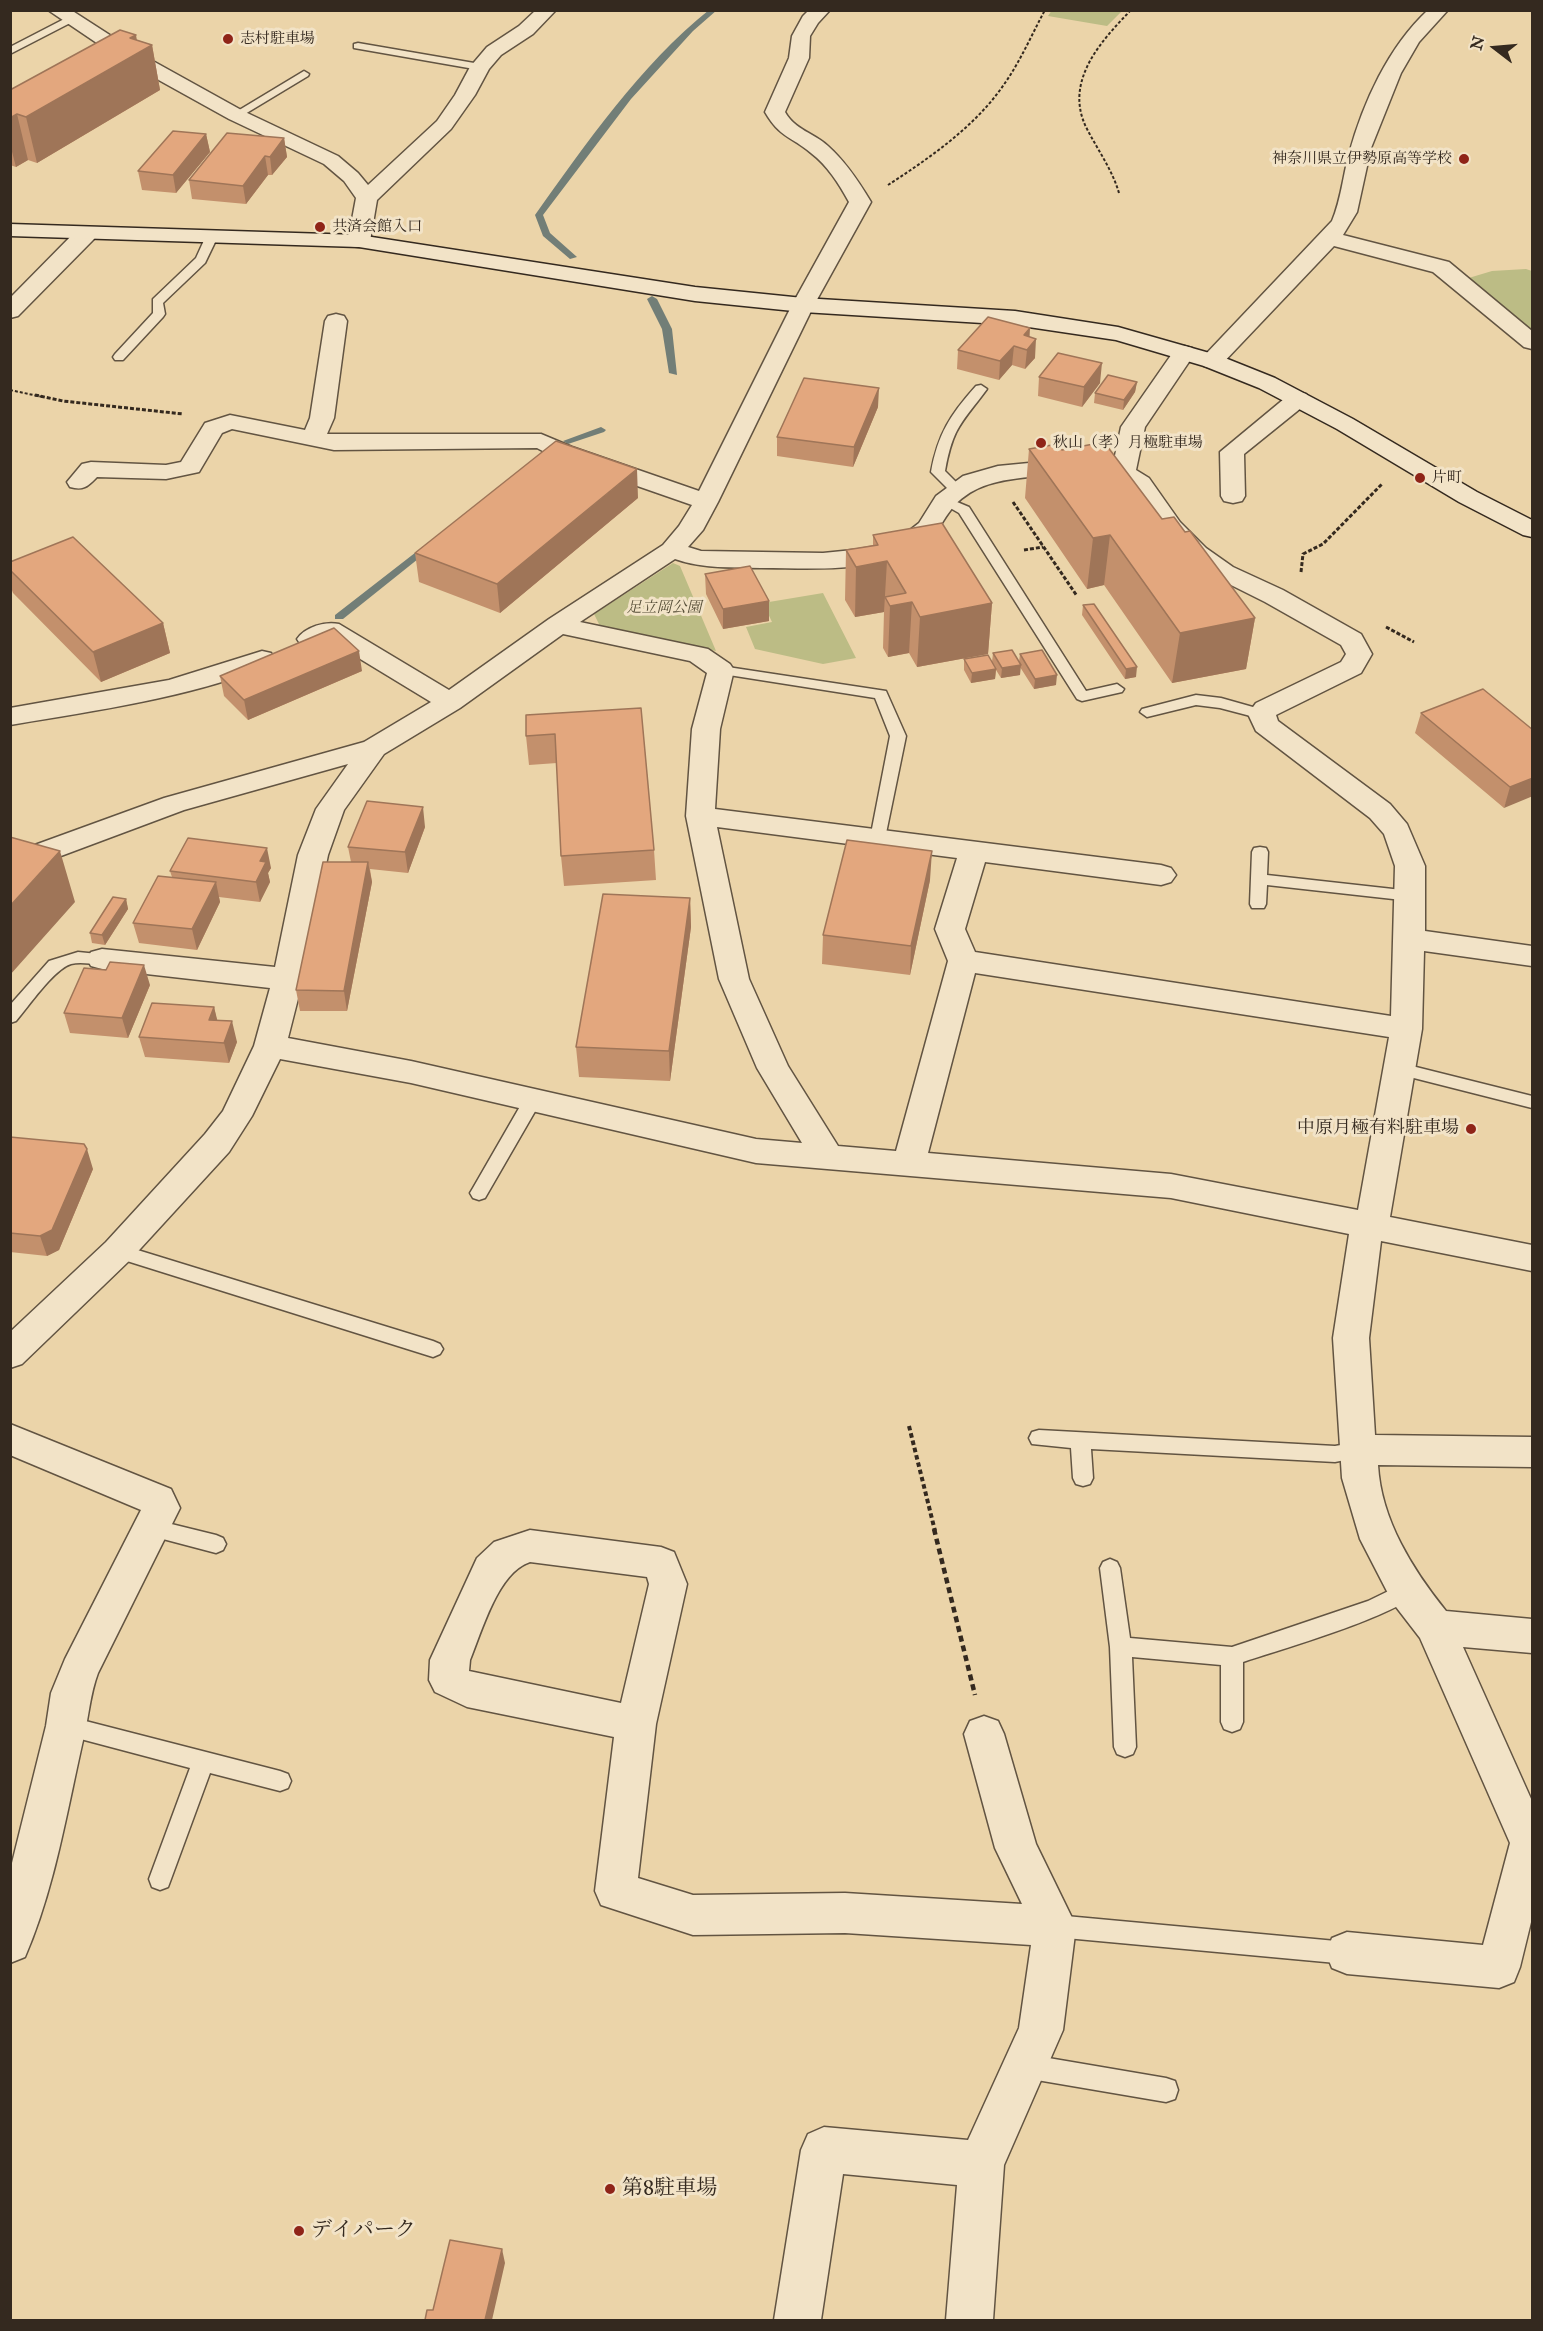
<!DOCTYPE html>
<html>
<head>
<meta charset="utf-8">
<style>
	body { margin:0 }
	#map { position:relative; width:1543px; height:2331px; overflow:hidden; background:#ebd4a9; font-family:"IM FELL Great Primer",serif }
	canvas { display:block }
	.frame { position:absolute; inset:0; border:12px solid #34291f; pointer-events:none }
	.north { position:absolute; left:1465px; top:18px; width:60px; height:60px; -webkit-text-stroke:4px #f2e3c7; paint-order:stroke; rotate:286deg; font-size:16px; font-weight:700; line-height:24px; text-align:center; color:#34291f }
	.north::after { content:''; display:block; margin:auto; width:21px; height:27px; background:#34291f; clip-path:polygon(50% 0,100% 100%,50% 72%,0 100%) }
</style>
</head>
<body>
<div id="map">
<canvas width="1543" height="2331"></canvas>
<div class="frame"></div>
<div class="north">N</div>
</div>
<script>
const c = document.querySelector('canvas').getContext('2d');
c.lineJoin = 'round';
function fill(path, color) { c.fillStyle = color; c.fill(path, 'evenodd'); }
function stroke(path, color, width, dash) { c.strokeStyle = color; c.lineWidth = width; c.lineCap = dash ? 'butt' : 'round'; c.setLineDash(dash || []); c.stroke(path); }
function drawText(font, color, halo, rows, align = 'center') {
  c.font = font + ' "IM FELL Great Primer","Noto Serif JP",serif'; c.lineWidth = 6; c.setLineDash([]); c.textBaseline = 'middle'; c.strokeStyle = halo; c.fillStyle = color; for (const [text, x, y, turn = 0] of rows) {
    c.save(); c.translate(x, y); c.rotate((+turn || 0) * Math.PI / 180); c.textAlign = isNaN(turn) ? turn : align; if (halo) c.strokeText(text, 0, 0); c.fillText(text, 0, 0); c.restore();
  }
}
fill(new Path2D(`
	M 1052,10 L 1122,10 L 1122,11 L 1107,26 L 1048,16 Z
	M 1526,269 L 1532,271 L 1532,336 L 1462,280 L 1492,271 Z
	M 673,563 L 680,566 L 716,651 L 600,626 L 594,614 Z
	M 823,593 L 856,658 L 823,664 L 755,649 L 746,627 L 772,622 L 763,603 Z`), '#bcbc85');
fill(new Path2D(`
	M 709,10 L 717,10 L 693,31 L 631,99 L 543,215 L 550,233 L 577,257 L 570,259 L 543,236 L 535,215 C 585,145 641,64 709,10 Z
	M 652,296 L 657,299 L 672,329 L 677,375 L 669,373 L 662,329 L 647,299 Z
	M 601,427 L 606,430 L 604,432 L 568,444 L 563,441 Z
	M 429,542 L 434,545 L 433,547 L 343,619 L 335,619 L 335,615 Z`), '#727e77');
const lane = new Path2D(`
	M 70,16 L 74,17 L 74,21 L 10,54 L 10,47 Z
	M 358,43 L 480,64 L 485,67 L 480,70 L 354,48 L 354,44 Z
	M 304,71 L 309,74 L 308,76 L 240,117 L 232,117 L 231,115 Z
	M 212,232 L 218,236 L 205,263 L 163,303 L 165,314 L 163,317 L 123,360 L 115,360 L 113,357 L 115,354 L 153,313 L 153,299 L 196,258 L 206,236 Z
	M 981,385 L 987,389 C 962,423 953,426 945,471 L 964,490 L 957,494 L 952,493 L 931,472 C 938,434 950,415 976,386 Z
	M 945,497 L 969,507 L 1086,691 L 1117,684 L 1124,689 L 1122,692 L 1082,701 L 1077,699 L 959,513 L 938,501 Z
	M 721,666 L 886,691 L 906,736 L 884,843 L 872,843 L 870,839 L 890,736 L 875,698 L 716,673 L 714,670 Z
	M 1196,695 L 1221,698 L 1267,711 L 1269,714 L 1262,719 L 1220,708 L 1196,705 L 1147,717 L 1140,712 L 1142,709 Z
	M 1260,847 L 1266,848 L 1268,852 L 1267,875 L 1411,891 L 1417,892 L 1419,896 L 1417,900 L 1411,901 L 1267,885 L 1266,904 L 1264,908 L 1252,908 L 1250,904 L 1252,852 L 1254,848 Z
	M 78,952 L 108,955 L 110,959 L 108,963 C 96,966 83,961 71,964 C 54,969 28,1007 16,1021 L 10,1023 L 10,1005 L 49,961 Z
	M 1400,1063 L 1532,1096 L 1532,1108 L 1394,1073 L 1391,1069 L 1394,1065 Z
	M 532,1095 L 538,1096 L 541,1101 L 485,1198 L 479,1200 L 473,1198 L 470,1193 L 473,1188 L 526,1096 Z
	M 118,1244 L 433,1341 L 440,1344 L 443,1349 L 440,1354 L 433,1357 L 111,1256 L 109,1251 L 111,1246 Z
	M 1039,1430 L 1335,1446 L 1358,1442 L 1365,1444 L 1368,1450 L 1365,1456 L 1335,1462 L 1091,1449 L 1093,1478 L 1090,1484 L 1083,1486 L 1076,1484 L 1073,1478 L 1071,1448 L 1032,1444 L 1029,1438 L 1032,1432 Z
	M 151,1519 L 216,1535 L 223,1538 L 226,1544 L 223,1550 L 216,1553 L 144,1534 L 141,1528 L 144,1522 Z
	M 1110,1559 L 1117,1562 L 1120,1568 L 1130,1638 L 1232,1647 L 1368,1601 L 1407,1582 L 1414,1585 L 1417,1591 C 1407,1613 1273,1652 1243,1662 L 1243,1722 L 1240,1729 L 1232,1732 L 1224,1729 L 1221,1722 L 1221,1665 L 1132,1657 L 1136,1747 L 1133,1754 L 1125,1757 L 1117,1754 L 1114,1747 L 1110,1647 L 1100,1568 L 1103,1562 Z
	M 66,1716 L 280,1771 L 288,1774 L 291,1781 L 288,1788 L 280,1791 L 210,1773 L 171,1879 L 168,1887 L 160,1890 L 152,1887 L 149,1879 L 190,1768 L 58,1733 L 55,1726 L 58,1719 Z
	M 1055,1915 L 1347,1942 L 1355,1945 L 1359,1953 L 1355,1961 L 1347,1964 L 1055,1937 L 1047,1934 L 1043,1926 L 1047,1918 Z
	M 1025,2054 L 1166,2078 L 1175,2081 L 1178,2090 L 1175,2099 L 1166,2102 L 1025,2078 L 1016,2074 L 1013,2066 L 1016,2058 Z`);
const street = new Path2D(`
	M 48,10 L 71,10 L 133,50 L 243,111 L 338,156 L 358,173 L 368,185 L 437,121 L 455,95 L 470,67 L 487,47 L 519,26 L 536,10 L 556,10 L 533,34 L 501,55 L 489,69 L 475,95 L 451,129 L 377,200 L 370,241 L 367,246 L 359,247 L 351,246 L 348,241 L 356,198 L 344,181 L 324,164 L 229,119 L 119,58 Z
	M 809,10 L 830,10 L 818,23 L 810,36 L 809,58 L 785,112 C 795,130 814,133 828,146 C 846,162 859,182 871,202 L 814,305 L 718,502 L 703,530 L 688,547 L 701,551 L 823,553 L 873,548 L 901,537 L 919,523 L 936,496 L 963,476 L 998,466 L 1029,463 L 1113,465 L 1121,427 L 1176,348 L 1184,346 L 1192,348 L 1195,353 L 1145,427 L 1136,470 L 1149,478 L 1180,522 L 1206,548 L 1233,567 L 1283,590 L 1361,634 L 1372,654 L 1361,673 L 1276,715 L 1278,721 L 1390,804 L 1407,824 L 1425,866 L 1425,931 L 1532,946 L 1532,966 L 1424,951 L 1422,1029 L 1390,1217 L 1532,1245 L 1532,1271 L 1381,1241 L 1369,1338 L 1375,1435 L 1532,1437 L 1532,1467 L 1378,1465 C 1381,1520 1413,1570 1446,1611 L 1532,1619 L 1532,1653 L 1463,1647 L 1532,1801 L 1532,1918 L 1520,1967 L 1514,1982 L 1499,1988 L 1347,1974 L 1332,1968 L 1326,1953 L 1332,1938 L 1347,1932 L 1483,1945 L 1510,1843 L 1420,1638 L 1393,1603 L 1360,1539 L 1342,1478 L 1333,1338 L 1349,1234 L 1171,1198 L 756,1163 L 411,1083 L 280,1059 L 252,1116 L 229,1152 L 130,1260 L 22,1364 L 10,1368 L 10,1332 L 106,1242 L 205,1134 L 223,1111 L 254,1046 L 270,988 L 102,969 L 91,966 L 87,959 L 91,952 L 102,949 L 275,967 L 298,855 L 316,809 L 348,764 L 184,810 L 10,875 L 10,854 L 164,798 L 364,742 L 431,702 L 329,640 L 310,647 L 301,645 L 297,639 C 305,627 325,621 339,624 L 449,690 L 549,619 L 663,545 L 679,526 L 692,505 L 554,457 L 537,448 L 334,450 L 232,429 L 222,433 L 199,472 L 166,479 L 97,477 C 88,486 84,491 70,487 L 67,482 L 82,464 L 91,462 L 166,465 L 181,462 L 205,423 L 230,415 L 305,430 L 310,418 L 325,321 L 328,316 L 336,314 L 344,316 L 347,321 L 334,418 L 327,434 L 541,434 L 572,447 L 699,491 L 792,305 L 849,202 C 839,184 828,166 811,153 C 791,136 780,138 765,112 L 789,58 L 792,36 L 803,16 ZM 1029,477 L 1118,480 L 1131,488 L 1162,532 L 1188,558 L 1215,577 L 1265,602 L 1341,645 L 1346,654 L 1341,662 L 1256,703 L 1248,714 L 1256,731 L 1370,818 L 1384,834 L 1395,866 L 1391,1016 L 975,952 L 965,929 L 985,862 L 1161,885 L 1171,882 L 1176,875 L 1171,868 L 1161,865 L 715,809 L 720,729 L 734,670 L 730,664 L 708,649 L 580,622 L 675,559 C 703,569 732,567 761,568 C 813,568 872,574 919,547 C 937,537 941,521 954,506 C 974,484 1001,480 1029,477 ZM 563,634 L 690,661 L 707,673 L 692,729 L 686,816 L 719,979 L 757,1068 L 802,1143 L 756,1139 L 411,1061 L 288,1038 L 303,979 L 328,855 L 344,810 L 384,754 L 460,708 ZM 717,827 L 957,858 L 935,929 L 948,961 L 896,1151 L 838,1146 L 788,1066 L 749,979 ZM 975,973 L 1389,1037 L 1358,1210 L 1171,1174 L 928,1153 Z
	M 1428,10 L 1448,10 L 1419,42 L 1401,73 L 1371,148 L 1357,212 L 1343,235 L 1449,262 L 1532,331 L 1532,349 L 1524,347 L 1433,272 L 1334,246 L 1220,366 L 1212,368 L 1204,366 L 1200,361 L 1204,356 L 1332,221 C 1341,200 1343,176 1349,154 C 1363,103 1388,47 1428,10 Z
	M 86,228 L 94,229 L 97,234 L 94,239 L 18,316 L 10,318 L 10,298 L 78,229 Z
	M 1298,392 L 1306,394 L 1310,399 L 1306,404 L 1244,454 L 1245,496 L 1242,501 L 1233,503 L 1224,501 L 1221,496 L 1220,452 L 1290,394 Z
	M 262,651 L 271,653 L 275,659 L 271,665 C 187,698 99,710 10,725 L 10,708 L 169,680 Z
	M 10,1424 L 171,1489 L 180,1508 L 98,1673 C 90,1694 89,1715 84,1736 C 67,1810 55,1888 25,1957 L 10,1963 L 10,1871 L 46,1726 L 51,1693 L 65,1659 L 141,1510 L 10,1455 Z
	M 530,1530 L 661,1547 L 674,1552 L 687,1584 L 656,1724 L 638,1878 L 693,1895 L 845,1893 L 1022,1904 L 995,1848 L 964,1734 L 970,1721 L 984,1716 L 998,1721 L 1004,1734 L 1036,1844 L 1076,1926 L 1063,2030 L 1004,2165 L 993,2320 L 946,2320 L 957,2185 L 843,2174 L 821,2320 L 774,2320 L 801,2150 L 808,2134 L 824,2127 L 968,2140 L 1019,2028 L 1031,1945 L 845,1933 L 693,1935 L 601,1905 L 595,1891 L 614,1737 L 467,1707 L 435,1692 L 429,1680 L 430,1660 L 477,1558 L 494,1542 ZM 530,1562 L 647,1577 L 649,1584 L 621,1703 L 469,1671 L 470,1660 C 482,1631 498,1572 530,1562 Z`);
const secondary = new Path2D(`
	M 10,224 L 359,235 L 695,287 L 803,298 L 1015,311 L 1118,327 L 1220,356 L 1275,378 L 1353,419 L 1477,492 L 1532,520 L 1532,537 L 1523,535 L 1459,502 L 1337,429 L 1259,388 L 1204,366 L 1116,340 L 1015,325 L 803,312 L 695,301 L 359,247 L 10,236 Z`);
stroke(lane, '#625442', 3);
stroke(street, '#625442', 3);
stroke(secondary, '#34291f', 3);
stroke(new Path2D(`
	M 888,185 C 931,157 976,126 1005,83 C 1021,60 1032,34 1045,10
	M 1119,193 C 1112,169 1097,149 1086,127 C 1064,81 1101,41 1131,10
	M 10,390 L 43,397`), '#34291f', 2, [3, 2]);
stroke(new Path2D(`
	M 35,395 L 63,401 L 183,414
	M 1013,502 L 1077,596
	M 1024,550 L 1043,547
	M 1301,572 L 1303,554 L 1323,544 L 1382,484
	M 1386,627 L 1414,642`), '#34291f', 3, [4, 2]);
stroke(new Path2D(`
	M 909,1426 L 935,1531`), '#34291f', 4, [4.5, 3]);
stroke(new Path2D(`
	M 934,1529 L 975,1695`), '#34291f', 4.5, [6, 4]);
fill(lane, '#f2e3c7');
fill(street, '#f2e3c7');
fill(secondary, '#f2e3c7');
fill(new Path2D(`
	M 137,40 L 152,45 L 160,90 L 37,163 L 28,160 L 16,167 L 10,165 L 10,90 Z
	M 206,134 L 210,152 L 176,193 L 142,190 L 138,171 Z
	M 284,138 L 287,157 L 272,175 L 268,175 L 246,204 L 192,199 L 189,180 Z
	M 1030,337 L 1035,358 L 1025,369 L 1012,365 L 999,380 L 957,369 L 958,350 Z
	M 1039,377 L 1100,383 L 1082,407 L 1038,396 Z
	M 1137,382 L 1135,392 L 1123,410 L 1094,403 L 1095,393 Z
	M 878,407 L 853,467 L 777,456 L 777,437 Z
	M 1029,449 L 1062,450 L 1162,519 L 1185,532 L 1255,618 L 1246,669 L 1172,683 L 1104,585 L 1087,589 L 1025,498 Z
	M 638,498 L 500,613 L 419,582 L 415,553 Z
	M 873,535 L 992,603 L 988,654 L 917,667 L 909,653 L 888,657 L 883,648 L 884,612 L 855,617 L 845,600 L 846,550 L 873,545 Z
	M 10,562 L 163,623 L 170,653 L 101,682 L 13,593 L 10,585 Z
	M 705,574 L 769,621 L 723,629 L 706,594 Z
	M 1083,605 L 1136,677 L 1125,679 L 1082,615 Z
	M 993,653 L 1019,662 L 1020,654 L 1056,685 L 1034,689 L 1020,667 L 1020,675 L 1001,678 L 996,670 L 995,679 L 971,683 L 964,670 L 964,659 L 992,662 Z
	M 362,671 L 248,720 L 224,696 L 220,676 Z
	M 641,708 L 654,850 L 656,880 L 564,886 L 561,856 L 557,763 L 529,765 L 526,736 Z
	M 1421,713 L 1533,730 L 1504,808 L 1415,733 Z
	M 425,827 L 408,873 L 370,869 L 372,882 L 347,1011 L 300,1011 L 296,990 L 351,862 L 348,847 Z
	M 271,868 L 268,873 L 270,882 L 260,902 L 219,897 L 220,902 L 197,950 L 139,943 L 133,923 L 172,877 L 170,871 Z
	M 930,880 L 910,975 L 822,964 L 823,935 Z
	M 690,898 L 691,927 L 670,1081 L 579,1077 L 576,1047 Z
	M 126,899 L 128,909 L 105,945 L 92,943 L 90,933 Z
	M 150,985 L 128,1038 L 70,1033 L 64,1013 Z
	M 214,1007 L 217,1021 L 237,1042 L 229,1063 L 145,1057 L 139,1037 Z
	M 10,1137 L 93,1169 L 59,1250 L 47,1256 L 10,1252 Z`), '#c3906c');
fill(new Path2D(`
	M 136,35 L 139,52 L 152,45 L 160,90 L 37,163 L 26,117 L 130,38 Z
	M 17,114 L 28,160 L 16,167 L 10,144 L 10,118 Z
	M 206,134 L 210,152 L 176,193 L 173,175 Z
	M 284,138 L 287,157 L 272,175 L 270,157 Z
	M 265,156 L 268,175 L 246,204 L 243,186 Z
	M 1030,328 L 1029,347 L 1036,339 L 1035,358 L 1025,369 L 1027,350 L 1024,335 Z
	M 1014,346 L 1012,365 L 999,380 L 1000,361 Z
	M 1102,363 L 1100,383 L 1082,407 L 1084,387 Z
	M 1137,382 L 1135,392 L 1123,410 L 1124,400 Z
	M 879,388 L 878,407 L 853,467 L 854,447 Z
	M 637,469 L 638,498 L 500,613 L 497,584 Z
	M 1110,535 L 1104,585 L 1087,589 L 1093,538 Z
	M 887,561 L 884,612 L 855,617 L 856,567 Z
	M 769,601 L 769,621 L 723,629 L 723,609 Z
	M 912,602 L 909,653 L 888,657 L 890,606 Z
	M 992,603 L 988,654 L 917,667 L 920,617 Z
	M 1255,618 L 1246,669 L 1172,683 L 1180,633 Z
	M 163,623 L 170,653 L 101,682 L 93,652 Z
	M 359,651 L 362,671 L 248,720 L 244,700 Z
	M 1021,665 L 1020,675 L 1001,678 L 1002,668 Z
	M 1137,667 L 1136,677 L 1125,679 L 1126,669 Z
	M 996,669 L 995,679 L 971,683 L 972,673 Z
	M 1057,675 L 1056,685 L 1034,689 L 1035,679 Z
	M 1533,778 L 1533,796 L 1504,808 L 1510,787 Z
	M 423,807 L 425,827 L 408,873 L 405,852 Z
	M 267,848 L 271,868 L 268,873 L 270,882 L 260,902 L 256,882 L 260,861 Z
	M 60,851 L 75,902 L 10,975 L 10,906 Z
	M 932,851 L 930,880 L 910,975 L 911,946 Z
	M 368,862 L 372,882 L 347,1011 L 344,991 Z
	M 216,882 L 220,902 L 197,950 L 192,929 Z
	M 690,898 L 691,927 L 670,1081 L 669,1051 Z
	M 126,899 L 128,909 L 105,945 L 102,935 Z
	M 144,965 L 150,985 L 128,1038 L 122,1018 Z
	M 214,1007 L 219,1027 L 209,1020 Z
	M 232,1021 L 237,1042 L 229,1063 L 224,1043 Z
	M 87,1149 L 93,1169 L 59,1250 L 47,1256 L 40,1236 Z
	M 502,2249 L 505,2263 L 492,2320 L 485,2320 Z`), '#9f7558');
const building = new Path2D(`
	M 120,30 L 136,35 L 130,38 L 152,45 L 26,117 L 17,114 L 10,118 L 10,90 Z
	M 173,131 L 206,134 L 173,175 L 138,171 Z
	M 227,133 L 284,138 L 270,157 L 265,156 L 243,186 L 189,180 Z
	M 988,317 L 1030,328 L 1024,335 L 1036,339 L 1027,350 L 1014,346 L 1000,361 L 958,350 Z
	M 1058,353 L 1102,363 L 1084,387 L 1039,377 Z
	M 1108,375 L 1137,382 L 1124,400 L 1095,393 Z
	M 804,378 L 879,388 L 854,447 L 777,437 Z
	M 556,441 L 637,469 L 497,584 L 415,553 Z
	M 1104,442 L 1162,519 L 1174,517 L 1185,532 L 1190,531 L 1255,618 L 1180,633 L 1110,535 L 1093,538 L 1029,449 L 1058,444 L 1062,450 Z
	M 942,523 L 992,603 L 920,617 L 912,602 L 890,606 L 885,597 L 906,593 L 887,561 L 856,567 L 846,550 L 878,545 L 873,535 Z
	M 73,537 L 163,623 L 93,652 L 10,570 L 10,562 Z
	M 750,566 L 769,601 L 723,609 L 705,574 Z
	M 1094,604 L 1137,667 L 1126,669 L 1083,605 Z
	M 334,628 L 359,651 L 244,700 L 220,676 Z
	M 1012,650 L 1021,665 L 1002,668 L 993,653 Z
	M 1042,650 L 1057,675 L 1035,679 L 1020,654 Z
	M 988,655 L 996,669 L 972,673 L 964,659 Z
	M 1483,689 L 1533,730 L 1533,778 L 1510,787 L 1421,713 Z
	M 641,708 L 654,850 L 561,856 L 555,734 L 526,736 L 526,715 Z
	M 367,801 L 423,807 L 405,852 L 348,847 Z
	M 10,837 L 60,851 L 10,906 Z
	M 188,838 L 267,848 L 260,861 L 266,862 L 256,882 L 170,871 Z
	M 847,840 L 932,851 L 911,946 L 823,935 Z
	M 323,862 L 368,862 L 344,991 L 296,990 Z
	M 158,876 L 216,882 L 192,929 L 133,923 Z
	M 603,894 L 690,898 L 669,1051 L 576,1047 Z
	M 113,897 L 126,899 L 102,935 L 90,933 Z
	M 110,962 L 144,965 L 122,1018 L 64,1013 L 84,968 L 106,970 Z
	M 152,1003 L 214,1007 L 209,1020 L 232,1021 L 224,1043 L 139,1037 Z
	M 10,1137 L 84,1144 L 87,1149 L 52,1230 L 40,1236 L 10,1233 Z
	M 450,2240 L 502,2249 L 485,2320 L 425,2320 L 427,2310 L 433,2310 Z`);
fill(building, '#e3a77e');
stroke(building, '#9f7558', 1.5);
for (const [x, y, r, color] of [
	[228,39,6,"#8f2418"],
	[1464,159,6,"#8f2418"],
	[320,227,6,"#8f2418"],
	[1041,443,6,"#8f2418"],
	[1420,478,6,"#8f2418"],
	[1471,1129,6,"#8f2418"],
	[610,2189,6,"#8f2418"],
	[299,2231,6,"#8f2418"]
]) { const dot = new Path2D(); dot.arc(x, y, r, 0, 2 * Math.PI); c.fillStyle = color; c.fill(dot); stroke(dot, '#f2e3c7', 2); }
drawText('15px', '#34291f', '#f2e3c7', [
	["志村駐車場",240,39],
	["神奈川県立伊勢原高等学校",1452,159,"right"],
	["共済会館入口",332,227],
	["秋山（孝）月極駐車場",1053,443],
	["片町",1432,478]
], 'left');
drawText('italic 15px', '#564e38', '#f2e3c7', [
	["足立岡公園",664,608]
]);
drawText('18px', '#34291f', '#f2e3c7', [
	["中原月極有料駐車場",1459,1129]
], 'right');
drawText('21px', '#34291f', '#f2e3c7', [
	["第8駐車場",622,2189],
	["デイパーク",311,2231]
], 'left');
</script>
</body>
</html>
